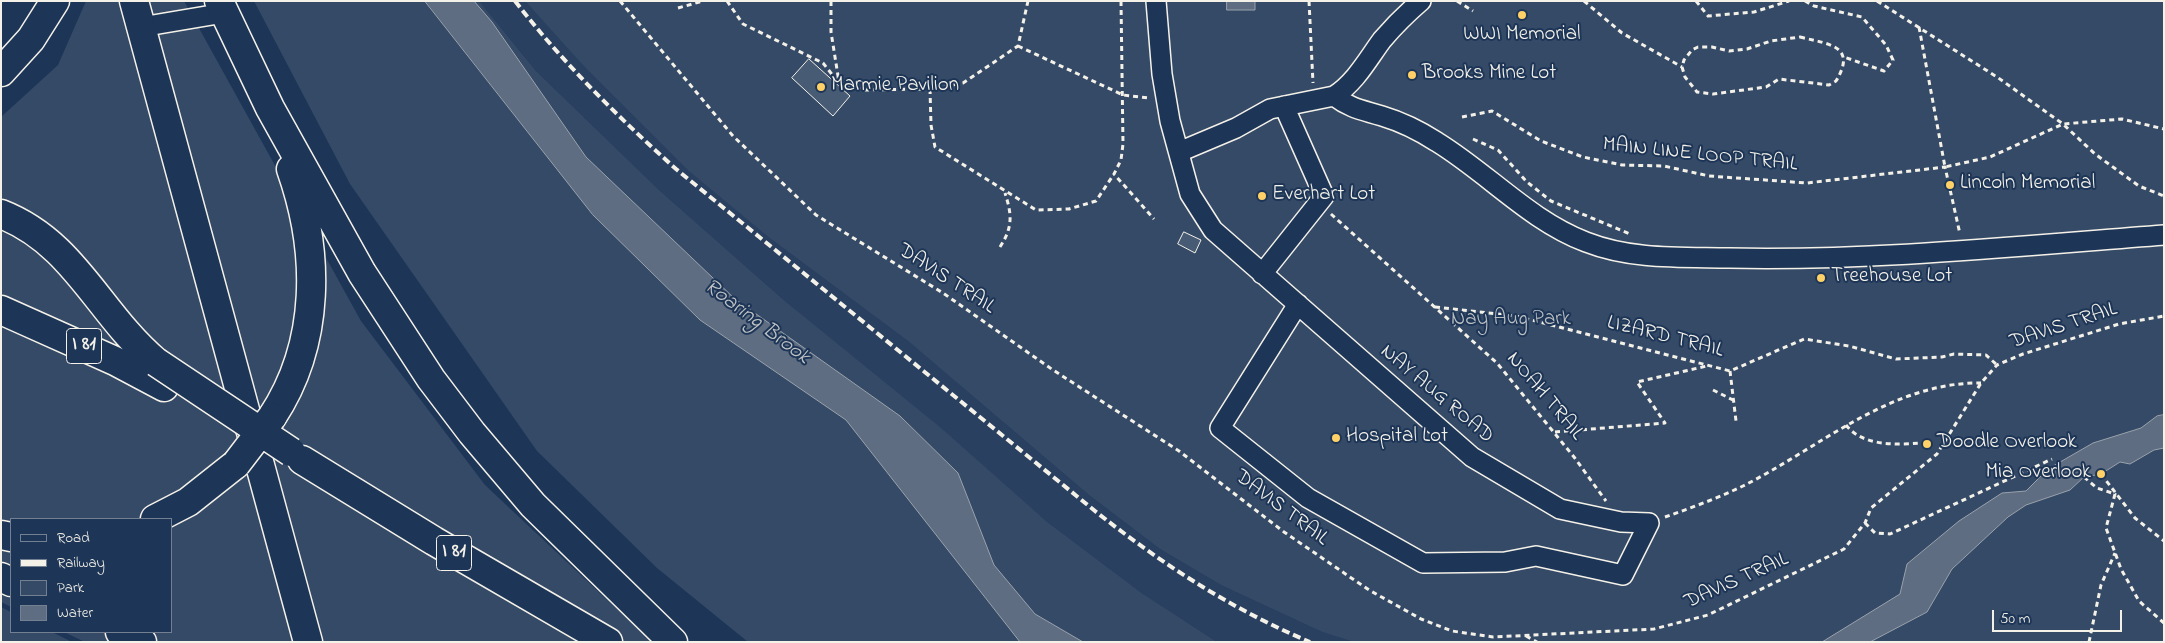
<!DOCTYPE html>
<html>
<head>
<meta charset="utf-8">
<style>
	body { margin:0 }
	#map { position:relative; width:2165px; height:643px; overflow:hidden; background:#1d3557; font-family:"Indie Flower",sans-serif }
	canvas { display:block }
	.frame { position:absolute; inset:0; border:2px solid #f4f1e8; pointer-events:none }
	.legend { position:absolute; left:10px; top:518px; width:162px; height:115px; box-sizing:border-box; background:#1d3557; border:1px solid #738091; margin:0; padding:6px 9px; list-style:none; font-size:15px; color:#f4f1e8 }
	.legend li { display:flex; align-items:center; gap:10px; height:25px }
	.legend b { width:25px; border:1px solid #738091 }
	.scale { position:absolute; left:1992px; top:610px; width:130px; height:22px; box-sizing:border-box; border:2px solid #f4f1e8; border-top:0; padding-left:6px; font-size:15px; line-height:18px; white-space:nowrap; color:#f4f1e8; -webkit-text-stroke:4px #1d3557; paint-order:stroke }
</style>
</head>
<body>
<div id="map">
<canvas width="2165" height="643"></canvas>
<div class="frame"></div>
<ul class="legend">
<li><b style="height:6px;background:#1d3557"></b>Road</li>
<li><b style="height:6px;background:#f4f1e8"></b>Railway</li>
<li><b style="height:14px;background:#354a67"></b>Park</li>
<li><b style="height:14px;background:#5e6d82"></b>Water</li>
</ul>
<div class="scale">50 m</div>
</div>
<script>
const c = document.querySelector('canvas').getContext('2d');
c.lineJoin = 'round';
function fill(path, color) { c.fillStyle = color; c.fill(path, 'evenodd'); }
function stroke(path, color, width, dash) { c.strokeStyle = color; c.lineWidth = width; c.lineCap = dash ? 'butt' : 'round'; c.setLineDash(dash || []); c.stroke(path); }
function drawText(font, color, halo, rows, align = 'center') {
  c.font = font + ' "Indie Flower",sans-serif'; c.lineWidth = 4; c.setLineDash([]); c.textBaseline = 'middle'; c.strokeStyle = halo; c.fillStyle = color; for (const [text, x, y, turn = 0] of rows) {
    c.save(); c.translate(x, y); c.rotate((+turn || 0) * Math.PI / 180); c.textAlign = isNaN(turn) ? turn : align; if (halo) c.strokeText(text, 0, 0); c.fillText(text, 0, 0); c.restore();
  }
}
fill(new Path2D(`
	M 479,1 L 525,1 L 579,61 L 771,239 L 908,341 L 1089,495 L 1160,549 L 1221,585 L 1322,632 L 1354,642 L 1217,642 L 1147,597 L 1046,521 L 786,302 L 659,190 L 536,71 Z`), '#2a4060');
fill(new Path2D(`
	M 86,1 L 184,1 L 361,321 L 485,485 L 652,642 L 85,642 L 64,632 L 171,632 L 171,519 L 11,519 L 11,607 L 1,602 L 1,117 L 58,65 Z
	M 254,1 L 479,1 L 536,71 L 659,190 L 786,302 L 941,428 L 1046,521 L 1143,594 L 1217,642 L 748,642 L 657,568 L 537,451 L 350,184 Z
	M 525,1 L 2164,1 L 2164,642 L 1354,642 L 1322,632 L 1221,585 L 1160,549 L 1089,495 L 908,341 L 771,239 L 689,171 L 579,61 Z
	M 1,607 L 11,612 L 11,632 L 52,632 L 72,642 L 1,642 Z`), '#354a67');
const water = new Path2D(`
	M 425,1 L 474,1 L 492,22 L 586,157 L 735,299 L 900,416 L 958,473 L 994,565 L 1035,614 L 1083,642 L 1020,642 L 846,420 L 700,320 L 593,215 Z
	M 1227,1 L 1255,1 L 1255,10 L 1227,10 Z
	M 2164,415 L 2164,448 L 2154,450 L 2130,464 L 2120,462 L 2101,474 L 2084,477 L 2070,490 L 2026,505 L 2008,517 L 1952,569 L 1927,612 L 1870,642 L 1822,642 L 1900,594 L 1907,564 L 1959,521 L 2002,493 L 2026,491 L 2048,469 L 2093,443 L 2141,428 L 2157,416 Z`);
fill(water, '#5e6d82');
stroke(water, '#9aa2ab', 1);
const building = new Path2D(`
	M 809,59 L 850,96 L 833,116 L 792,78 Z
	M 1184,232 L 1201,240 L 1195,253 L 1178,244 Z`);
fill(building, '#485b74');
stroke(building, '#f4f1e8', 1);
const minor = new Path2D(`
	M 1156,1 L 1162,74 L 1170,121 L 1190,194 L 1213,230 L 1472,457 L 1560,509 L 1621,522 L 1649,523 L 1623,575 L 1536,556 L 1505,562 L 1423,563 L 1308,498 L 1220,428 L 1298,304
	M 141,27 L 224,13
	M 1334,96 C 1351,109 1363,110 1382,116 C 1402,122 1420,131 1437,142 C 1489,174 1529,220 1586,242 C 1632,260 1681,257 1729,258 C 1874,261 2019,246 2164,235
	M 1179,152 L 1236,128 L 1270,109 L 1334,96 C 1355,83 1368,59 1382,40 C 1394,26 1407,13 1421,1
	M 1262,274 L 1324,196 L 1284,106`);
const highway = new Path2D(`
	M 134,1 L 308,642
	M 219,1 L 270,108 L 362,273 L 431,379 L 472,433 L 533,505 L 673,642
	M 1,72 L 31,39 L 55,1
	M 1,214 C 75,243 98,313 156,362
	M 1,310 L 115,361 L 164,387
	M 272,417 C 321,343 320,251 291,169
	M 302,460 L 434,541 L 608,642
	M 155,519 L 188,502 L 236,464
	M 1,535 L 11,537
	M 1,577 L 11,582
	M 120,632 L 142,642`);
stroke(minor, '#f4f1e8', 22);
stroke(highway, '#f4f1e8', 31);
stroke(new Path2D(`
	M 620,1 L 733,136 L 816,215 L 943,293 L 1053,370 L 1179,451 L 1284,532 L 1369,590 L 1421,619 L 1452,631 L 1493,637 L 1654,629 L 1708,615 L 1844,549 L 1865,523 L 1871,508 L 1937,454 L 1981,383 L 1997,365 L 2023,354 L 2119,324 L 2164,316
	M 727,1 L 743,24 L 823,63 L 838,82
	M 831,1 L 831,32 L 839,82 L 863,90 L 930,89 L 963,83 L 1018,46 L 1028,1
	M 1121,1 L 1123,144 L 1121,160 L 1114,174 L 1154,219
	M 1309,1 L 1313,83
	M 1457,1 L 1473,11
	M 1584,1 L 1622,33 L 1682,67
	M 1696,1 L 1708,16 L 1754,12 L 1789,1
	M 1805,1 L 1814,6 L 1862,17 L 1886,45 L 1893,60 L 1884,71 L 1844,57
	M 1877,1 L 1997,77 L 2063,124 L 2095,154 L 2139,186 L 2164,196
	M 678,8 L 703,1
	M 1919,27 L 1945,167 L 1990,157 L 2063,124 L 2122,119 L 2164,129
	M 1800,37 C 1827,44 1858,45 1836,81 L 1829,85 L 1779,79 L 1766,87 L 1713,94 L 1697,92 L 1685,77 L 1682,67 L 1684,60 L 1692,50 L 1698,47 L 1712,47 L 1729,51 L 1747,49 L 1771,41 Z
	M 1018,46 L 1123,95 L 1149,98
	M 930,89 L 931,125 L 935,147 L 1036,210 L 1069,209 L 1096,201 L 1114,174
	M 1462,117 L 1492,111 L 1541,141 L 1583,157 L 1622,165 L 1664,166 L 1709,176 L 1807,183 L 1945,167 L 1960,234
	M 1473,139 L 1498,150 L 1527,182 L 1551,201 L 1630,234
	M 1331,214 L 1497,363 L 1574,457 L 1606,501
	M 1000,247 C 1013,227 1012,215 1005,193
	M 1435,307 L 1516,316 L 1730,371 L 1804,339 L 1849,346 L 1896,359 L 1942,357 L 1954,354 L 1986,355 L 1997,365
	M 1730,371 L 1736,421
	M 1713,390 L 1733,400
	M 1846,425 C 1862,446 1895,445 1920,443
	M 1555,432 L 1665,423 L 1637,382 L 1707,366
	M 2101,474 L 2135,518 L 2164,541
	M 2084,477 L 2097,488 L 2115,494 L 2106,528 L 2121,569 L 2139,601 L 2164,623
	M 1665,517 C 1691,508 1718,498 1743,486 C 1819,448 1891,382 1981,383
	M 1865,523 L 1875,533 L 1890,534 L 2052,459
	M 1526,636 L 1537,642
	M 2089,642 L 2101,585 L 2115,553`), '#f4f1e8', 3, [5, 4]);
stroke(minor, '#1d3557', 19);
stroke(highway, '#1d3557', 28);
stroke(new Path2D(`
	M 515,1 C 563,63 618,117 676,169 L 1095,511 C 1162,564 1231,609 1310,642`), '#f4f1e8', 4, [8, 4]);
const highwayBridge = new Path2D(`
	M 156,362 L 291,452
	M 236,464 L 272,417`);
stroke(highwayBridge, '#f4f1e8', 31, []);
stroke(highwayBridge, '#1d3557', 28);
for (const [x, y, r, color] of [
	[1522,15,5,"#ffd166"],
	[1412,75,5,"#ffd166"],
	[821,87,5,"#ffd166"],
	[1950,185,5,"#ffd166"],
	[1262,196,5,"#ffd166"],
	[1821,278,5,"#ffd166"],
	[1336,438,5,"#ffd166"],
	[1927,444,5,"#ffd166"],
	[2101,474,5,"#ffd166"]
]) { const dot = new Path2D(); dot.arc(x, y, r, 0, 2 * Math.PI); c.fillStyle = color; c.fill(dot); stroke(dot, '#1d3557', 2); }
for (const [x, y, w] of [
	[84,346,35],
	[454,553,35]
]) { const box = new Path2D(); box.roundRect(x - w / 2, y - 17.5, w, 35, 4); c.fillStyle = '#1d3557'; c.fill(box); stroke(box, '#f4f1e8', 1); }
drawText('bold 20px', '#f4f1e8', null, [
	["I 81",84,346],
	["I 81",454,553]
]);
drawText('21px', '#f4f1e8', '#1d3557', [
	["WWI Memorial",1522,36,"center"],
	["Brooks Mine Lot",1422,75],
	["Marmie Pavilion",831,87],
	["Lincoln Memorial",1960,185],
	["Everhart Lot",1272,196],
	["Treehouse Lot",1831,278],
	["Hospital Lot",1346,438],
	["Doodle Overlook",1937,444],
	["Mia Overlook",2091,474,"right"]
], 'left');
drawText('21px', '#f4f1e8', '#1d3557', [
	["MAIN LINE LOOP TRAIL",1700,156,6],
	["DAVIS TRAIL",946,280,33],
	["DAVIS TRAIL",2064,327,-18],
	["LIZARD TRAIL",1665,338,14],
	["NAY AUG ROAD",1436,395,40],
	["NOAH TRAIL",1544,397,50],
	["DAVIS TRAIL",1281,509,37],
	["DAVIS TRAIL",1737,582,-24]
]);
drawText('21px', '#bbbfc1', '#1d3557', [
	["Nay Aug Park",1511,321]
]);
drawText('italic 22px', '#c0c3c4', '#1d3557', [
	["Roaring Brook",756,323,37]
]);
</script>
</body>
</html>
